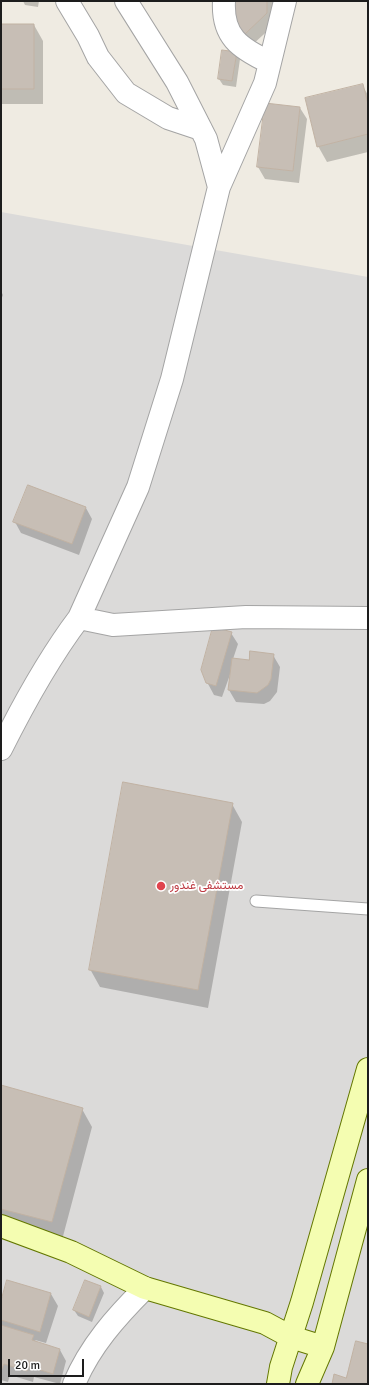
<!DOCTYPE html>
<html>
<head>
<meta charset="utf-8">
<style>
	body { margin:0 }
	#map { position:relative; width:369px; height:1385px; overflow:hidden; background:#efebe2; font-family:Signika,sans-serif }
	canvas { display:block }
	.frame { position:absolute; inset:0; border:2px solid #1d1d1d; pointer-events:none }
	.scale { position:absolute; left:8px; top:1359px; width:76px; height:18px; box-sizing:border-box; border:2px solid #1d1d1d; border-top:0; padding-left:5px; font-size:12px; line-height:14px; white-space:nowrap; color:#1d1d1d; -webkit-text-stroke:3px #fff; paint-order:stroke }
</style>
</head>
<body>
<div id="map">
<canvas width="369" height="1385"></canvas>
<div class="frame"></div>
<div class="scale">20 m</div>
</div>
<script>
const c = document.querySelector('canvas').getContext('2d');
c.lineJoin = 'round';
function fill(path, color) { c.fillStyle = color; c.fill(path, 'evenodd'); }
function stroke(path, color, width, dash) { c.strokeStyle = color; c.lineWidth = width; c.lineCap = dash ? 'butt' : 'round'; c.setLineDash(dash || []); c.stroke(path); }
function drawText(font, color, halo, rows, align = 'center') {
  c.font = font + ' Signika,Vazirmatn,sans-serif'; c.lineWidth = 3.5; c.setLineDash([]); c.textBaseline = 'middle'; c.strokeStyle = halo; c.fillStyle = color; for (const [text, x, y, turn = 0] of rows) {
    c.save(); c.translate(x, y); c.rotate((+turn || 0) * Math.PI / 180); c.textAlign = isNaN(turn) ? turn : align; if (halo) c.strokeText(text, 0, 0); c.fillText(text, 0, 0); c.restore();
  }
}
fill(new Path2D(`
	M 1,212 L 368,277 L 368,1384 L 1,1384 Z`), '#dbdad9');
fill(new Path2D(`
	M 23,1 L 39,1 L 38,7 L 25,5 Z
	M 235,1 L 273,1 L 274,25 L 251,46 L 236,35 Z
	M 1,25 L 34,25 L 43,41 L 43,104 L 1,104 Z
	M 236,53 L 240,59 L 236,87 L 223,85 L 219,79 Z
	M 362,85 L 368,95 L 368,152 L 327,162 L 318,146 Z
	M 300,108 L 307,119 L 299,183 L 265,179 L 258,167 Z
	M 1,291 L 3,295 L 1,300 Z
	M 86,508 L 92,519 L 79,555 L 21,533 L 15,522 Z
	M 231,633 L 238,644 L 233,659 L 250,661 L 273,655 L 280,667 L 277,692 L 270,701 L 264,704 L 236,702 L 229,690 L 232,669 L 222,697 L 214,695 L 207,682 Z
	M 232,804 L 242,822 L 208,1008 L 100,987 L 90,969 Z
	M 1,1087 L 82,1109 L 92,1127 L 62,1240 L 1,1223 Z
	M 8,1281 L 51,1294 L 58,1306 L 46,1343 L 35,1340 L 37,1343 L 60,1350 L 66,1361 L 60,1384 L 34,1377 L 33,1382 L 10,1375 L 8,1382 L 1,1380 L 1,1304 Z
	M 86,1281 L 101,1287 L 104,1293 L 92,1322 L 78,1316 L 74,1310 Z`), '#0003');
const building = new Path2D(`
	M 234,1 L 267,1 L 267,13 L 244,35 L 235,35 Z
	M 1,24 L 34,24 L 34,89 L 1,89 Z
	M 222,50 L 237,52 L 232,81 L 218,79 Z
	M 363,84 L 368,104 L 368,134 L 317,147 L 305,98 Z
	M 265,103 L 300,107 L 293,171 L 257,167 Z
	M 28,485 L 86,507 L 72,544 L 13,522 Z
	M 213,627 L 232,632 L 216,686 L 206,683 L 201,670 Z
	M 250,651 L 274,654 L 271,679 L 268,685 L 257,693 L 228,690 L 232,658 L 249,660 Z
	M 123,782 L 233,803 L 198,990 L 89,970 Z
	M 1,1085 L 83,1108 L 52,1222 L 1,1209 Z
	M 7,1280 L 51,1293 L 40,1332 L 1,1320 L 1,1301 Z
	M 85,1280 L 101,1286 L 89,1317 L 73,1310 Z
	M 1,1325 L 34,1335 L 32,1340 L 60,1349 L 53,1374 L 28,1366 L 27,1371 L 4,1364 L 1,1371 Z
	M 356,1341 L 368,1344 L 368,1384 L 332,1384 L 334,1374 L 346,1378 Z`);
fill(building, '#c7beb5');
stroke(building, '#c1b2a3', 1);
const lane = new Path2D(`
	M 256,901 L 368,909`);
const street = new Path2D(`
	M 67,1 L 88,36 L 98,57 L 126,93 L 168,118 L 201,129
	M 126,1 L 177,82 L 206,139 L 219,187
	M 224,1 C 222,36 239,48 269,62
	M 285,1 L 265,83 L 219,187 L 172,379 L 138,487 L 79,618 L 113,625 L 246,617 L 368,618
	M 1,749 C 24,703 48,659 79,618
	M 74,1384 C 90,1346 116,1317 145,1288`);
const secondary = new Path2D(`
	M 1,1226 L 71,1252 L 145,1288 L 265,1323 L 291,1337 L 323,1347
	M 278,1384 L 281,1367 L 302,1302 L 368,1069
	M 307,1384 L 323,1347 L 368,1180`);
stroke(lane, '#a4a4a4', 13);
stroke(street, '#a4a4a4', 24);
stroke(secondary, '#637700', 24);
stroke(lane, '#fff', 11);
stroke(street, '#fff', 22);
stroke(secondary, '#f4fdb1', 22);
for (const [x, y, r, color] of [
	[161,886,5,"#e0444e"]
]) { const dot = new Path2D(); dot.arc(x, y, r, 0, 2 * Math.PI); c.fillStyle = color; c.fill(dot); stroke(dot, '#fff', 1.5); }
drawText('12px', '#be3a42', '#fff', [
	["مستشفى غندور",170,886]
], 'left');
</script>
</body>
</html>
